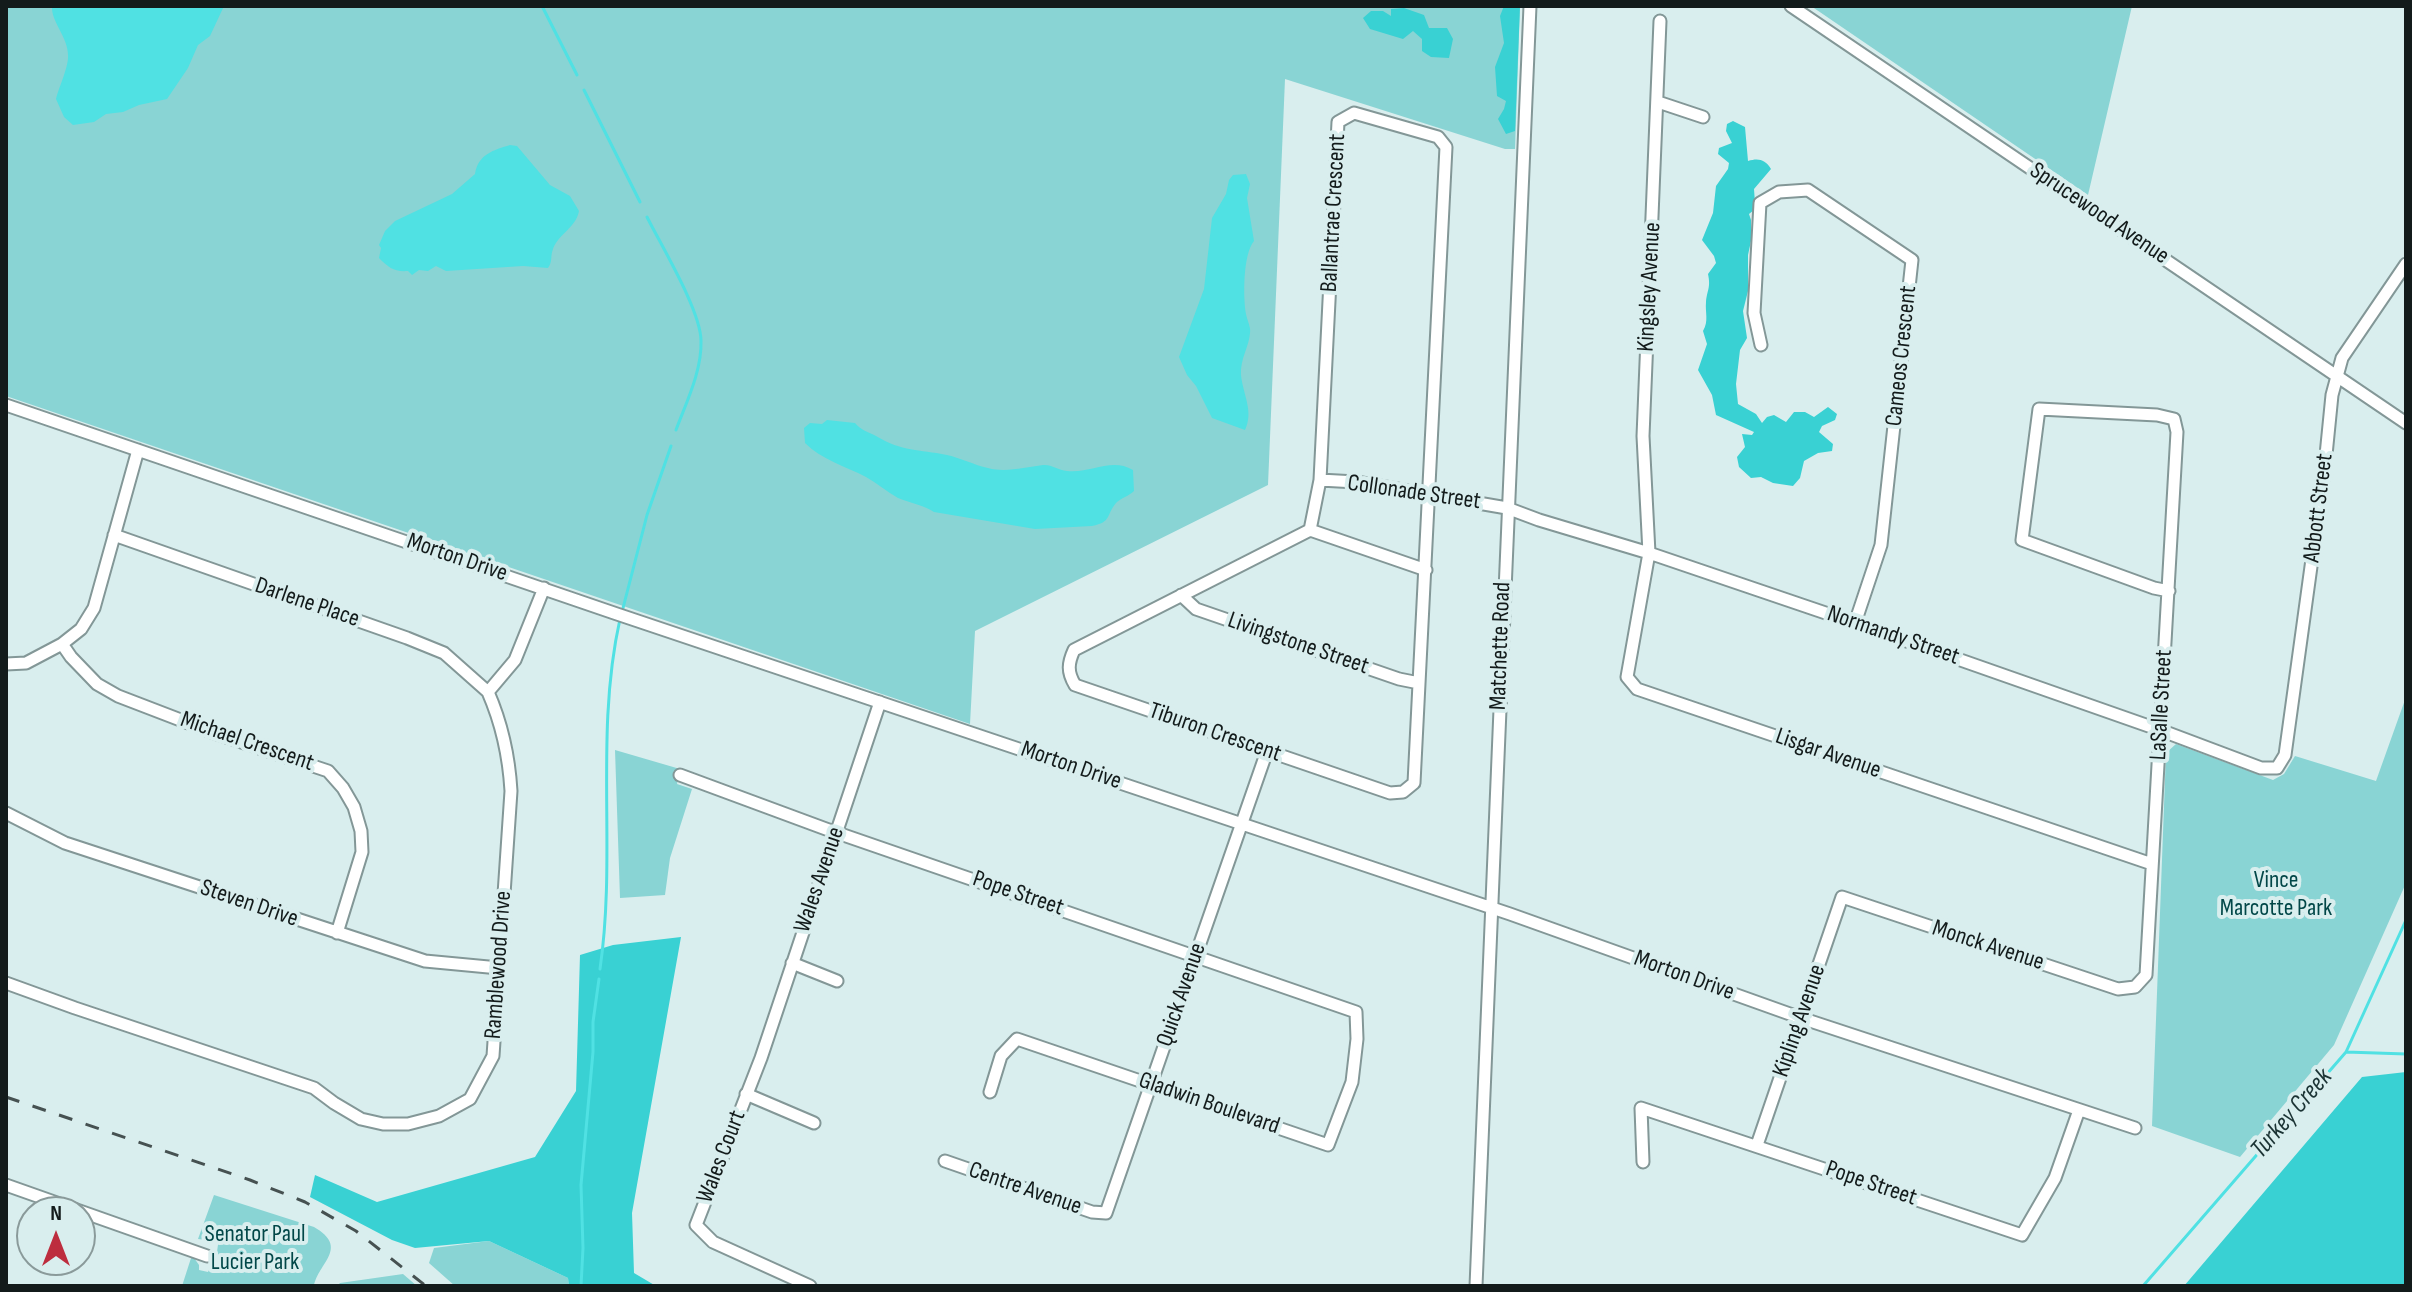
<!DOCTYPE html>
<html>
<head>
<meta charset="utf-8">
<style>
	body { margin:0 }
	#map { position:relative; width:2412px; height:1292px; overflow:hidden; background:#d9eeee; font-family:"Sofia Sans Condensed",sans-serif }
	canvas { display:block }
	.frame { position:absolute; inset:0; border:8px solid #131b1b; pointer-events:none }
	.north { position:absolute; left:16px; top:1196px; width:80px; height:80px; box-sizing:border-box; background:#d9eeee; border:2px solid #8a9a9a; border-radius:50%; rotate:0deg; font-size:22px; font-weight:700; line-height:32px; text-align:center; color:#131b1b }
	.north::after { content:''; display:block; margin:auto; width:28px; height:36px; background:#bd2d3e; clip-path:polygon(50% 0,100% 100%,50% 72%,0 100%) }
</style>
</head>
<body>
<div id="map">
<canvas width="2412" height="1292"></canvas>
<div class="frame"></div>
<div class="north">N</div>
</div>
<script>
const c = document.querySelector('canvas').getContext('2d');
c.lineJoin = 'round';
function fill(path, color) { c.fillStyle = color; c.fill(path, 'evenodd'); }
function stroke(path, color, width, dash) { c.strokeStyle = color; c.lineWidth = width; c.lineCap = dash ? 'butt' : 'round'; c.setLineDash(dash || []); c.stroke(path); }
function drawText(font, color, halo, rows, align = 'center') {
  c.font = font + ' "Sofia Sans Condensed",sans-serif'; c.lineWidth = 8; c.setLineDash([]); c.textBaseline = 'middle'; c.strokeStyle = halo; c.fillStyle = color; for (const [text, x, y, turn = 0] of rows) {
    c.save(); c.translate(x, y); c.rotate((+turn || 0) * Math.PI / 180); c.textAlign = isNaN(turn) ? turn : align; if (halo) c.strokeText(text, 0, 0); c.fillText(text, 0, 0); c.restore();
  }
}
fill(new Path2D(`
	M 6,6 L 1520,6 L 1515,149 L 1505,149 L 1285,79 L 1268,485 L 975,631 L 970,724 L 6,396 Z
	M 1811,6 L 2132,6 L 2088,195 Z
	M 2406,697 L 2406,883 L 2334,1045 L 2240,1157 L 2152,1126 L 2166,753 L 2176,744 L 2273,780 L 2284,774 L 2295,756 L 2376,781 Z
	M 615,750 L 680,769 L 677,784 L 692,789 L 670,858 L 665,895 L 620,898 Z
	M 214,1195 L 314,1227 C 350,1248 318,1263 314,1286 L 182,1286 L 192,1255 L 199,1265 L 199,1270 L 208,1272 L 217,1252 L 219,1237 L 211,1234 L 206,1240 L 198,1239 Z
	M 489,1241 L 568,1278 L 569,1286 L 455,1286 L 429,1263 L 434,1248 Z
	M 403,1274 L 417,1286 L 337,1286 L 340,1283 Z`), '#89d4d4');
fill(new Path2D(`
	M 1504,6 L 1520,6 L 1515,131 L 1506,134 L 1498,119 L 1504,109 L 1506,101 L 1497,96 L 1495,67 L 1504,43 L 1500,16 Z
	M 1404,8 L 1424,15 L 1429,28 L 1447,28 L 1453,39 L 1449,58 L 1431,57 L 1422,51 L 1422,39 L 1413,31 L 1403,39 L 1370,29 L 1363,18 L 1371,11 L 1383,11 L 1391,16 L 1391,9 Z
	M 1733,121 L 1745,127 L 1748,161 C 1758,158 1765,159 1771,169 L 1754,189 L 1755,203 L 1754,210 L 1749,214 L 1751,220 L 1751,241 L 1748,255 L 1748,291 L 1743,311 L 1747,338 L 1740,350 L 1736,384 L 1738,404 L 1756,414 L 1762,423 L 1767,417 L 1774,415 L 1786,422 L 1794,412 L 1805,412 L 1814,417 L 1828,407 L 1837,414 L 1835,420 L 1822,426 L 1819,432 L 1833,444 L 1832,451 L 1818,453 L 1804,461 L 1800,478 L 1793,486 L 1773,483 L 1761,477 L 1751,478 L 1739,467 L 1737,457 L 1745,447 L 1742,434 L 1752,435 L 1754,432 L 1716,415 L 1712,395 L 1698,370 L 1707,344 L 1703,331 C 1709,321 1705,313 1706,302 C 1707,290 1711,288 1708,274 L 1716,263 L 1714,256 L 1702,240 L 1713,213 L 1716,186 L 1728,169 L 1729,163 L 1718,154 L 1719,148 L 1732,143 L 1726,131 L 1727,124 Z
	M 681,937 L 632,1213 L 634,1273 L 656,1286 L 569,1286 L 568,1278 L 489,1241 L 415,1248 L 392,1240 L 310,1197 L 315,1175 L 377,1202 L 535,1157 L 576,1091 L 580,955 L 613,945 Z
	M 2406,1072 L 2406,1286 L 2184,1286 L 2362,1077 Z`), '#39d1d3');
fill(new Path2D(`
	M 52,6 L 224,6 L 210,36 L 198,45 L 188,68 L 167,99 L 139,105 L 123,112 L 106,114 L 94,122 L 73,125 L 64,117 L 56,99 C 59,87 69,66 68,55 C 68,37 51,22 52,6 Z
	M 510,145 L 517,146 L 550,185 L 570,196 L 579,211 C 576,228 559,233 553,249 C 550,257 553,261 548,268 L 523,266 L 446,271 L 436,266 L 428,271 L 419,270 L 412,275 L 408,271 C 394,272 389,268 379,258 L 381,248 L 379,245 L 385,231 L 395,221 L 452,194 L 475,174 C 478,154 494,150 510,145 Z
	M 1246,174 L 1250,184 L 1247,198 L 1254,241 C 1243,254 1243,297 1246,314 C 1247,320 1251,327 1250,333 C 1249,347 1240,359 1241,375 C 1243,395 1254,411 1245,430 L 1212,418 L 1196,386 L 1187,375 L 1179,357 L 1204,289 L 1212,218 L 1226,194 L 1229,180 L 1233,175 Z
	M 827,420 L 855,423 C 861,430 868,432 876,436 C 903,452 918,449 947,455 C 961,458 974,465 988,468 C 1006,473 1025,467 1043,465 C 1051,464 1058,470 1067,471 C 1090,474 1111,457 1133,470 L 1134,491 C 1129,496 1121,498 1116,503 C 1106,515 1112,522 1092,526 L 1035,529 L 934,512 C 923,505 910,503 898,498 C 887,492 877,483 866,477 C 845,466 822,460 805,443 L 804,428 L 810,423 L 822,424 Z`), '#50e1e3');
stroke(new Path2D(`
	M 542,6 L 577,75
	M 584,90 L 640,202
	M 647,217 C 662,247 701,311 701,341 C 702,371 686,403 676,430
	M 622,612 L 647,515 L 671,446
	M 600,969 C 617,853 594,735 620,619
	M 2346,1052 L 2406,1054
	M 581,1286 L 583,1248 L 581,1185 L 593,1052 L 593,1022 L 599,979
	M 2143,1286 L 2346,1052 L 2406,920`), '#50e1e3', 3);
const minor = new Path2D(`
	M 1791,6 L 2406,423
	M 1660,21 L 1643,436 L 1649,553 L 1627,677 L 1637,689 L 2152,864
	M 1658,102 L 1703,117
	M 1354,113 L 1438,137 L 1446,147 L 1414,783 L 1403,792 L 1390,793 L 1075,685 C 1067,672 1068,663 1074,650 L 1310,530 L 1320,480 L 1338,122 Z
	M 1761,345 L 1754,313 L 1760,203 L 1779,192 L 1808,190 L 1912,260 L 1881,545 L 1855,623
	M 6,405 L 614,613 L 1510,914 L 1801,1018 L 2135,1128
	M 1320,480 L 1356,482 L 1507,508 L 1539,520 L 1649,553 L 1855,623 L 2160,730 L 2261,768 L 2277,768 L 2285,755 L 2325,465 L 2332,395 L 2342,358 L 2406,264
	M 1310,530 L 1426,570
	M 114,535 L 407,638 L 444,653 L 488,692
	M 1181,595 L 1196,609 L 1399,679 L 1419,683
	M 62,644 L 71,657 L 97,684 L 118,696 L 217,734 L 328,771 L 343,788 L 354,807 L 361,831 L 362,852 L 337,933
	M 6,664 L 26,663 L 62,644 L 81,629 L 94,608 L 138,450
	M 680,775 L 826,829 L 1356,1012 L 1357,1039 L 1352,1082 L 1328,1145 L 1017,1039 L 1001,1056 L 990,1092
	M 6,813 L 65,843 L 425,961 L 499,968
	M 792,963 L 837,981
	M 6,983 L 75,1008 L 314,1088 L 334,1103 L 361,1119 L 383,1124 L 408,1124 L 439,1116 L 470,1099 L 493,1056 L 511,791 C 509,757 502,724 488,692 L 515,660 L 544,588
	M 746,1094 L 814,1123
	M 1757,1145 L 1842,897 L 2118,989 L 2135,987 L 2146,975 L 2177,432 L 2174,419 L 2157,415 L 2039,409 L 2022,540 L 2154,588 L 2169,591
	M 945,1161 L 1092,1212 L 1106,1213 L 1267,751
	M 1643,1162 L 1641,1108 L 2022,1235 L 2055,1178 L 2079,1110
	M 6,1185 L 207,1256
	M 810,1286 L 713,1242 L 696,1225 L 761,1058 L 880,702
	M 1476,1286 C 1495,859 1510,433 1530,6`);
stroke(minor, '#839797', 15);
stroke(minor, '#fff', 11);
stroke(new Path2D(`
	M 6,1097 L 250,1180 L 305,1202 L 356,1231 L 426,1286`), '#465151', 3, [14, 14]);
drawText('24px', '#131b1b', '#d9eeee', [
	["Ballantrae Crescent",1334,213,-87],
	["Sprucewood Avenue",2099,214,34],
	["Kingsley Avenue",1650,287,-87],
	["Cameos Crescent",1902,356,-84],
	["Collonade Street",1414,493,8],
	["Abbott Street",2319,508,-83],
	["Morton Drive",457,558,19],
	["Darlene Place",307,603,19],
	["Normandy Street",1893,636,19],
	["Livingstone Street",1298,644,19],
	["Matchette Road",1501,646,-88],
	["LaSalle Street",2162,705,-87],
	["Tiburon Crescent",1215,733,19],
	["Michael Crescent",247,742,19],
	["Lisgar Avenue",1828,754,19],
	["Morton Drive",1071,766,19],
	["Wales Avenue",820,880,-71],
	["Pope Street",1018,894,19],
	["Steven Drive",249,904,19],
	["Monck Avenue",1988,946,18],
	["Ramblewood Drive",499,965,-86],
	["Morton Drive",1684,976,20],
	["Quick Avenue",1182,995,-71],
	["Kipling Avenue",1800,1021,-71],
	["Gladwin Boulevard",1209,1104,19],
	["Wales Court",722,1157,-69],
	["Pope Street",1871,1184,19],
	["Centre Avenue",1025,1189,19]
]);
drawText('24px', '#024748', '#d9eeee', [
	["Vince",2276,881],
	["Marcotte Park",2276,909],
	["Senator Paul",255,1235],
	["Lucier Park",255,1263]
]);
drawText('italic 26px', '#1b3334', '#d9eeee', [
	["Turkey Creek",2292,1114,-49]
]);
</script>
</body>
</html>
